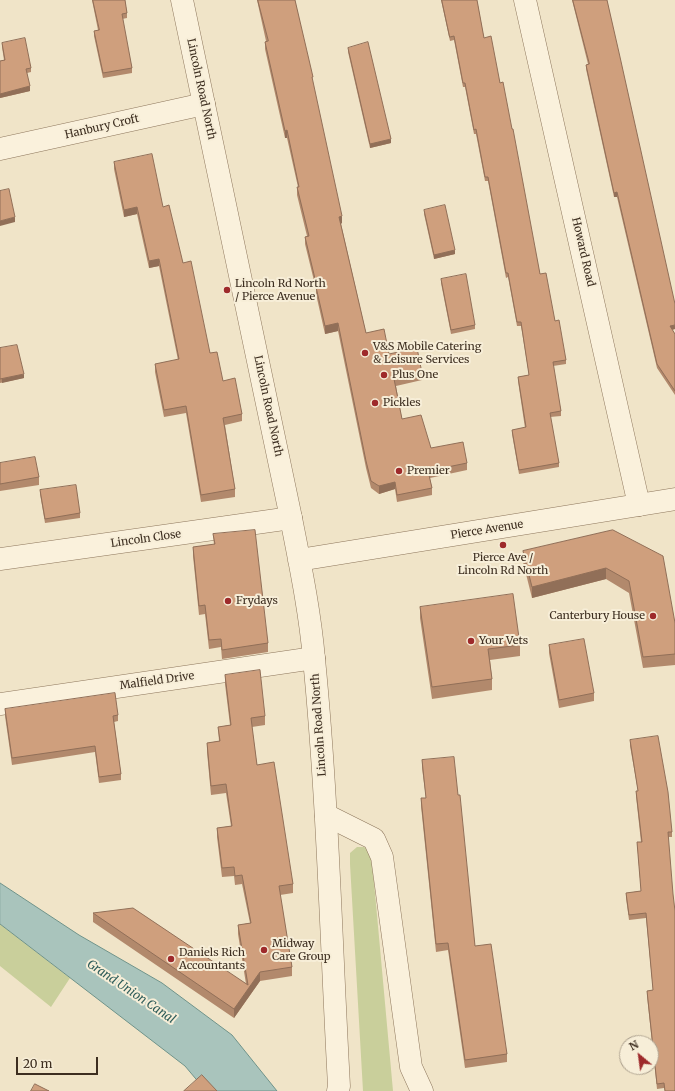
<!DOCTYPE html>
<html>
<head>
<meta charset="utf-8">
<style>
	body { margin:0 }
	#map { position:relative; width:675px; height:1091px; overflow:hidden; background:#f0e4c8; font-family:Merriweather,serif }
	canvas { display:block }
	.north { position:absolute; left:619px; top:1035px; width:40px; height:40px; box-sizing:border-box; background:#f7eed8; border:1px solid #ada18e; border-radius:50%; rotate:331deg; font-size:11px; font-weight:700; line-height:16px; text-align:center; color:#3d2e20 }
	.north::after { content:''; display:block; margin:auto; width:14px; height:18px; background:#9e2a2b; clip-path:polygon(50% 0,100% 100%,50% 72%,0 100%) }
	.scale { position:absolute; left:16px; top:1057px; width:82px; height:18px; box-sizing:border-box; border:2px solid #3d2e20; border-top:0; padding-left:5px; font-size:12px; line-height:14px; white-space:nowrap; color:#3d2e20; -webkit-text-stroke:3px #f7eed8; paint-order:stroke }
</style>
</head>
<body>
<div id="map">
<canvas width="675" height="1091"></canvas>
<div class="north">N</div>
<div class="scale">20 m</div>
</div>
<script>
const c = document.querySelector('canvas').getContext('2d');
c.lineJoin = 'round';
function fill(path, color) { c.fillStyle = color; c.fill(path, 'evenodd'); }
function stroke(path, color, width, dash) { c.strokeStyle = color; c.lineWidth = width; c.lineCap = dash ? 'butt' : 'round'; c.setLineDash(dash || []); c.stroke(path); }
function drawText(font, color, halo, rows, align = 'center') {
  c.font = font + ' Merriweather,serif'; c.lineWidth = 4; c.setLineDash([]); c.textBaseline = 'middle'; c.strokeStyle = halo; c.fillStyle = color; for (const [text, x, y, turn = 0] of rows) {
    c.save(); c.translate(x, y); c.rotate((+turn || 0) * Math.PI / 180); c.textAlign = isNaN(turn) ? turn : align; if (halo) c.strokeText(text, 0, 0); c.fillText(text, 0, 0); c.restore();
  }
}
fill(new Path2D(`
	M 357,847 L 364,847 L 370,851 L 372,860 L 393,1091 L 363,1091 L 350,864 L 350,853 Z
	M 0,924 L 70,978 L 51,1007 L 0,966 Z`), '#c9cf9b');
const water = new Path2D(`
	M 0,883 L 79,935 L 162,983 L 232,1035 L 277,1091 L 206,1091 L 185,1066 L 0,924 Z`);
fill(water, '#a9c4bc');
stroke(water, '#6f938a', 1);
const minor = new Path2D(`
	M 525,0 L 639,505
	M 0,149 L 204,104
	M 0,559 L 291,518
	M 0,704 L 314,658
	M 326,815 L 374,839 L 382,857 L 411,1067 L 422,1091`);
const tertiary = new Path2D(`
	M 182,0 L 291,518 C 300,564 310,612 314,659 C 328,801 331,943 339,1086 L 338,1091
	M 299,560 L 675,499`);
stroke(minor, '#8d765c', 23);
stroke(tertiary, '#8d765c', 23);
stroke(minor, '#faf1dc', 22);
stroke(tertiary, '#faf1dc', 22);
fill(new Path2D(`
	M 92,0 L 125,0 L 127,13 L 127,18 L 122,19 L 132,68 L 132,73 L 103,78 L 94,36 L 94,31 L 98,30 Z
	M 257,0 L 295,0 L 342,223 L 341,224 L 366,333 L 389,354 L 422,373 L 422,380 L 396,386 L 402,419 L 431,448 L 467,463 L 467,470 L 430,478 L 432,488 L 432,495 L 397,502 L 395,489 L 379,494 L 371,488 L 366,468 L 338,331 L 325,334 L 316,294 L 316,289 L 305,244 L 305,237 L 307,236 L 297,195 L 297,187 L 298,187 L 287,138 L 285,138 L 265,49 L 265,42 L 266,41 Z
	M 441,0 L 477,0 L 484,38 L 500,83 L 540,274 L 555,321 L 566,360 L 566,364 L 553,366 L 561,411 L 561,416 L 550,417 L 559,463 L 559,467 L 519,474 L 512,434 L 512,430 L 525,428 L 518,381 L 518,377 L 529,375 L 521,326 L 517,326 L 508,277 L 506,278 L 488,181 L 485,181 L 476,134 L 474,134 L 465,87 L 463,87 L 454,40 L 450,41 Z
	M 572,0 L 607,0 L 675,329 L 672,330 L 675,334 L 675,395 L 657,368 L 617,197 L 614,197 L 586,69 L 586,65 L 588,64 Z
	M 2,43 L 31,68 L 31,72 L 27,73 L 30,91 L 0,98 L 0,61 L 4,60 L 2,47 Z
	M 348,48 L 391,143 L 370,148 L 348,52 Z
	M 114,162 L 163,207 L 183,263 L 210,353 L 223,381 L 242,414 L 242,421 L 225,425 L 235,489 L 235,497 L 201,502 L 186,413 L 164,417 L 155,372 L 155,364 L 178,360 L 159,266 L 149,268 L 137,214 L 124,217 L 114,169 Z
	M 424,210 L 455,254 L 434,259 L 424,214 Z
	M 441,279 L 475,325 L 475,329 L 451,334 L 441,283 Z
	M 0,348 L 24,378 L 0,383 Z
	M 0,463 L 39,477 L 39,485 L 0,491 Z
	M 40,490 L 80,513 L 80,518 L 45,523 L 40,494 Z
	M 613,530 L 675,623 L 675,665 L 643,668 L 629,593 L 606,579 L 532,598 L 523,562 L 523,551 Z
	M 213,534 L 268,643 L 268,652 L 222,659 L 221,647 L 209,649 L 205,614 L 199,615 L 193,556 L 193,547 L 214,545 Z
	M 420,607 L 520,645 L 520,656 L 490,660 L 492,679 L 492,690 L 432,699 L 420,618 Z
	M 549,645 L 594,693 L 594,701 L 559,708 L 549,653 Z
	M 225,675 L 265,716 L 265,725 L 252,727 L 257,765 L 293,884 L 293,893 L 280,895 L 292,967 L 292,976 L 260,981 L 234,1018 L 93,922 L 93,913 L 246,984 L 238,934 L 238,925 L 250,923 L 242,884 L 235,885 L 234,876 L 222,877 L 217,837 L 217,828 L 231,826 L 226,793 L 211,795 L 207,752 L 207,743 L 219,741 L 218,727 L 230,725 L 225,684 Z
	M 5,709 L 118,715 L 118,721 L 114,722 L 121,774 L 121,780 L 99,783 L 95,752 L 12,765 L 5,716 Z
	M 630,740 L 672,832 L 672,837 L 668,837 L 675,1091 L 665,1091 L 664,1088 L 657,1089 L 647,996 L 647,991 L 653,990 L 646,918 L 629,920 L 626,898 L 626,893 L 641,891 L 637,842 L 641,842 L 636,796 L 636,791 L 638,791 L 630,746 Z
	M 422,760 L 458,795 L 475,946 L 507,1054 L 507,1062 L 465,1068 L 448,950 L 436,952 L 421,806 L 421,798 L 426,798 L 422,768 Z`), '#b2896c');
fill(new Path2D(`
	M 30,86 L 30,91 L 0,98 L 0,94 Z
	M 287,130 L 287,138 L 285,138 L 285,131 Z
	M 391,139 L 391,143 L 370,148 L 370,144 Z
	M 617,192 L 617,197 L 614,197 L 614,193 Z
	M 137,207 L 137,214 L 124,217 L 124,210 Z
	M 342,216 L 342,223 L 339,224 L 339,217 Z
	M 15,217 L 15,222 L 0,226 L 0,221 Z
	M 455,250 L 455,254 L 434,259 L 434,255 Z
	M 159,259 L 159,266 L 149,268 L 149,261 Z
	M 338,323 L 338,331 L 325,334 L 325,326 Z
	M 675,325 L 675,329 L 670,330 L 670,326 Z
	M 24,374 L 24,378 L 2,383 L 2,379 Z
	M 395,482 L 395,489 L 379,494 L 379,486 Z
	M 606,568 L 606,579 L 532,598 L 532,587 Z
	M 260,972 L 260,981 L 234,1018 L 234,1009 Z`), '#916f58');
const building = new Path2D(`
	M 93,0 L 125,0 L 127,13 L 122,14 L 132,68 L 103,73 L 94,31 L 99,30 Z
	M 258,0 L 295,0 L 313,77 L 312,77 L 342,216 L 339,217 L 366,333 L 384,329 L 389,354 L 417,348 L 422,373 L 394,379 L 402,419 L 421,415 L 431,448 L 463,442 L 467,463 L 428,471 L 432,488 L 397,495 L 395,482 L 379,486 L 371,481 L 366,461 L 338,323 L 325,326 L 316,287 L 317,287 L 305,237 L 309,236 L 297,187 L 299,187 L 287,130 L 285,131 L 265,42 L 268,41 Z
	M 442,0 L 477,0 L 484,38 L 491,36 L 500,83 L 503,82 L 512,129 L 513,129 L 540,274 L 546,273 L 555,321 L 559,320 L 566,360 L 553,362 L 561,411 L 550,413 L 559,463 L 519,470 L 512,430 L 526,427 L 518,377 L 529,375 L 521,322 L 517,322 L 508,273 L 506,273 L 488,177 L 485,177 L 476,129 L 474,130 L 465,83 L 463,83 L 454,36 L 450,37 Z
	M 573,0 L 607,0 L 620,57 L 675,304 L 675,325 L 670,326 L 675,334 L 675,391 L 657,364 L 617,192 L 614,193 L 586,65 L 589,64 Z
	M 25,38 L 31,68 L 26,69 L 30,86 L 0,94 L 0,61 L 5,60 L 2,43 Z
	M 368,42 L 391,139 L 370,144 L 348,48 Z
	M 152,154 L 163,207 L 169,205 L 183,263 L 191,261 L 210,353 L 217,352 L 223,381 L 235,378 L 242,414 L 223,418 L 235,489 L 201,495 L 186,406 L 164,410 L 155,364 L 179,359 L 159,259 L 149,261 L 137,207 L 124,210 L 114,162 Z
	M 9,189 L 15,217 L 0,221 L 0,191 Z
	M 445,205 L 455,250 L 434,255 L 424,210 Z
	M 466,274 L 475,325 L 451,330 L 441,279 Z
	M 17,345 L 24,374 L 0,379 L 0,348 Z
	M 35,457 L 39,477 L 0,484 L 0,463 Z
	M 76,485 L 80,513 L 45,519 L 40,490 Z
	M 255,530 L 268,643 L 222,650 L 221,639 L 209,640 L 205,605 L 199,606 L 193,547 L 215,544 L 213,534 Z
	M 613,530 L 663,556 L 675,623 L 675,654 L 643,657 L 629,581 L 606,568 L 532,587 L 523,551 Z
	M 513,594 L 520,645 L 488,649 L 492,679 L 432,687 L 420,607 Z
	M 584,639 L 594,693 L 559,700 L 549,645 Z
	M 260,670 L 265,716 L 251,718 L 257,765 L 274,762 L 293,884 L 279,886 L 292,967 L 260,972 L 234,1009 L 93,913 L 133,908 L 248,985 L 238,925 L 251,923 L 242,875 L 235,876 L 234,867 L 222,868 L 217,828 L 232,826 L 226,784 L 211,786 L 207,743 L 220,741 L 218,727 L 231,725 L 225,675 Z
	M 115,693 L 118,715 L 113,716 L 121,774 L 99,777 L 95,746 L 12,758 L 5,709 Z
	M 658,736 L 668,792 L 672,832 L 668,832 L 673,894 L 675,911 L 675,1091 L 665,1091 L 664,1083 L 657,1084 L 647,991 L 653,990 L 646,913 L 629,915 L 626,893 L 641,891 L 637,842 L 642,842 L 636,791 L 638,791 L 630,740 Z
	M 454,757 L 458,795 L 460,795 L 475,946 L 491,944 L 507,1054 L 465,1060 L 448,943 L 436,944 L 421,798 L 426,798 L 422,760 Z
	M 202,1075 L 217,1091 L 184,1091 Z
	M 35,1084 L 49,1091 L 31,1091 Z`);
fill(building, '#cf9f7d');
stroke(building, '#916f58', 1);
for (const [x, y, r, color] of [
	[227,290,4,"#9e2a2b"],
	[365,353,4,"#9e2a2b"],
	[384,375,4,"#9e2a2b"],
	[375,403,4,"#9e2a2b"],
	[399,471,4,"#9e2a2b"],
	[503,545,4,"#9e2a2b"],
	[228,601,4,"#9e2a2b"],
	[653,616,4,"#9e2a2b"],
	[471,641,4,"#9e2a2b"],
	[264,950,4,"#9e2a2b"],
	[171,959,4,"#9e2a2b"]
]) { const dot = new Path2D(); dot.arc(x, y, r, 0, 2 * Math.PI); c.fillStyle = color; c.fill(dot); stroke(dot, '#f7eed8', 1.5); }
drawText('11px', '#3d2e20', '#f7eed8', [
	["Lincoln Road North",201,89,78],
	["Hanbury Croft",102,127,-13],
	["Howard Road",583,252,77],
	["Lincoln Road North",268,406,78],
	["Pierce Avenue",487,530,-9],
	["Lincoln Close",146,539,-8],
	["Malfield Drive",157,681,-8],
	["Lincoln Road North",319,725,-94]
]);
drawText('11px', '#3d2e20', '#f7eed8', [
	["Lincoln Rd North",235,284],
	["/ Pierce Avenue",235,297],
	["V&S Mobile Catering",373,347],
	["& Leisure Services",373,360],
	["Plus One",392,375],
	["Pickles",383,403],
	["Premier",407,471],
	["Pierce Ave /",503,558,"center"],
	["Lincoln Rd North",503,571,"center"],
	["Frydays",236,601],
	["Canterbury House",645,616,"right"],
	["Your Vets",479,641],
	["Midway",272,944],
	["Care Group",272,957],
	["Daniels Rich",179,953],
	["Accountants",179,966]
], 'left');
drawText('italic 12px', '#2f5d5a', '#f7eed8', [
	["Grand Union Canal",131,992,34]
]);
</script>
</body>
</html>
